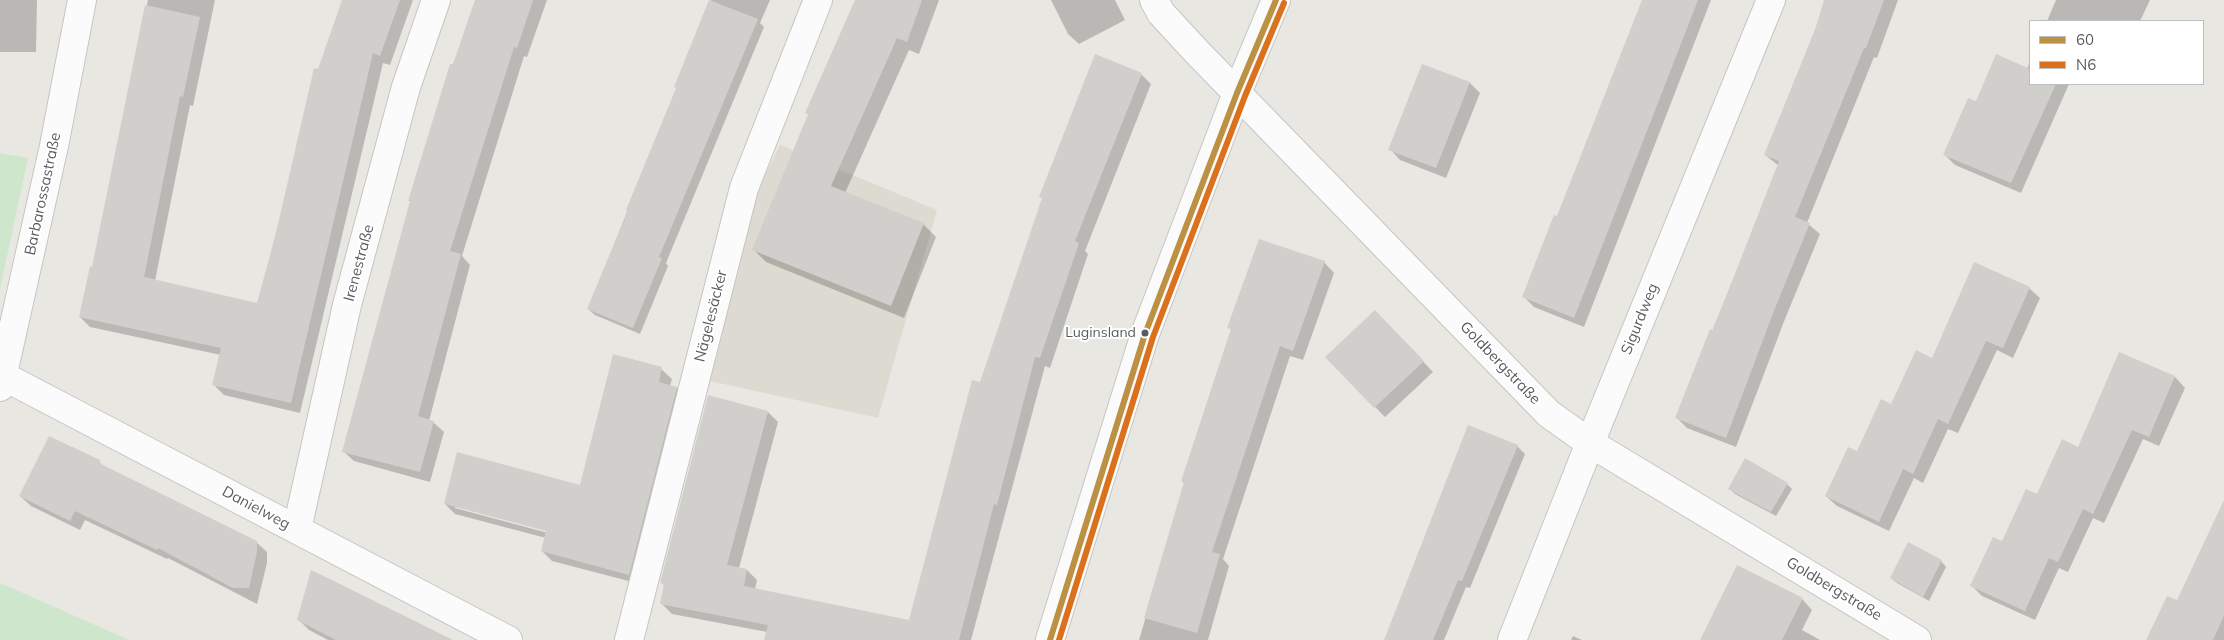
<!DOCTYPE html>
<html>
<head>
<meta charset="utf-8">
<style>
	body { margin:0 }
	#map { position:relative; width:2224px; height:640px; overflow:hidden; background:#e8e7e2; font-family:Mulish,sans-serif }
	canvas { display:block }
	.legend { position:absolute; left:2029px; top:20px; width:175px; height:65px; box-sizing:border-box; background:#fff; border:1px solid #bcbec0; margin:0; padding:6px 9px; list-style:none; font-size:15px; color:#585c61 }
	.legend li { display:flex; align-items:center; gap:10px; height:25px }
	.legend b { width:25px; border:1px solid #bcbec0 }
</style>
</head>
<body>
<div id="map">
<canvas width="2224" height="640"></canvas>
<ul class="legend">
<li><b style="height:6px;background:#bc9144"></b>60</li>
<li><b style="height:6px;background:#db711d"></b>N6</li>
</ul>
</div>
<script>
const c = document.querySelector('canvas').getContext('2d');
c.lineJoin = 'round';
function fill(path, color) { c.fillStyle = color; c.fill(path, 'evenodd'); }
function stroke(path, color, width, dash) { c.strokeStyle = color; c.lineWidth = width; c.lineCap = dash ? 'butt' : 'round'; c.setLineDash(dash || []); c.stroke(path); }
function drawText(font, color, halo, rows, align = 'center') {
  c.font = font + ' Mulish,sans-serif'; c.lineWidth = 4; c.setLineDash([]); c.textBaseline = 'middle'; c.strokeStyle = halo; c.fillStyle = color; for (const [text, x, y, turn = 0] of rows) {
    c.save(); c.translate(x, y); c.rotate((+turn || 0) * Math.PI / 180); c.textAlign = isNaN(turn) ? turn : align; if (halo) c.strokeText(text, 0, 0); c.fillText(text, 0, 0); c.restore();
  }
}
fill(new Path2D(`
	M 780,145 L 937,210 L 878,418 L 710,381 L 754,198 Z`), '#dcdad1');
fill(new Path2D(`
	M 0,153 L 28,158 L 0,289 Z
	M 0,583 L 129,640 L 0,640 Z`), '#cee6cb');
fill(new Path2D(`
	M 0,0 L 37,0 L 36,52 L 0,52 Z
	M 148,0 L 215,0 L 193,106 L 190,105 L 155,281 L 258,304 L 318,70 L 345,0 L 413,0 L 390,65 L 383,63 L 300,413 L 224,395 L 214,385 L 221,355 L 90,327 L 80,317 L 93,268 Z
	M 476,0 L 547,0 L 527,57 L 524,56 L 462,256 L 470,265 L 429,421 L 433,422 L 444,432 L 430,482 L 354,461 L 343,451 L 411,202 L 409,200 Z
	M 711,0 L 770,0 L 760,23 L 764,27 L 666,263 L 668,266 L 640,334 L 595,315 L 588,309 L 677,88 L 676,87 Z
	M 865,0 L 939,0 L 919,54 L 909,50 L 845,193 L 924,225 L 936,237 L 904,318 L 766,262 L 754,250 L 809,115 L 807,113 Z
	M 1051,0 L 1115,0 L 1125,20 L 1079,44 L 1068,34 Z
	M 1645,0 L 1711,0 L 1584,327 L 1534,307 L 1524,297 L 1558,218 Z
	M 1827,0 L 1898,0 L 1877,58 L 1874,57 L 1807,223 L 1820,234 L 1785,319 L 1736,447 L 1687,428 L 1677,418 L 1779,166 L 1765,155 Z
	M 2056,0 L 2150,0 L 2140,21 L 2047,21 Z
	M 2030,61 L 2030,84 L 2069,84 L 2021,193 L 1955,165 L 1945,155 L 1976,103 L 2027,69 Z
	M 1423,65 L 1470,83 L 1480,93 L 1446,178 L 1400,160 L 1390,149 Z
	M 1141,74 L 1151,84 L 1085,251 L 1088,254 L 1050,368 L 1045,366 L 971,640 L 766,640 L 767,632 L 672,614 L 662,604 L 665,586 L 661,582 L 768,412 L 778,422 L 739,568 L 747,570 L 757,580 L 755,589 L 910,622 L 981,383 Z
	M 1324,262 L 1334,273 L 1303,360 L 1290,356 L 1223,559 L 1229,566 L 1208,640 L 1139,640 L 1185,484 L 1182,481 L 1231,330 L 1229,327 Z
	M 2029,288 L 2040,298 L 2013,358 L 1997,350 L 1958,433 L 1948,429 L 1923,483 L 1914,478 L 1889,531 L 1837,506 L 1826,496 L 1892,405 L 1933,359 Z
	M 1375,311 L 1433,372 L 1385,417 L 1326,357 Z
	M 2120,353 L 2175,377 L 2185,388 L 2159,446 L 2143,439 L 2104,523 L 2093,518 L 2068,572 L 2059,568 L 2035,620 L 1982,596 L 1972,586 L 2037,495 L 2078,448 Z
	M 661,369 L 672,379 L 670,386 L 677,388 L 687,398 L 640,584 L 552,561 L 542,551 L 546,538 L 455,514 L 445,504 L 581,486 ZM 455,506 L 552,531 L 552,534 L 455,508 Z
	M 1517,446 L 1525,454 L 1470,588 L 1466,587 L 1444,640 L 1385,640 Z
	M 99,462 L 106,468 L 256,542 L 267,552 L 267,563 L 257,604 L 168,558 L 167,559 L 85,520 L 80,530 L 31,506 L 20,496 Z
	M 1787,484 L 1792,489 L 1776,516 L 1735,494 L 1730,489 Z
	M 2224,544 L 2224,640 L 2148,640 L 2178,602 Z
	M 1941,561 L 1946,567 L 1929,601 L 1897,583 L 1891,578 Z
	M 1802,599 L 1812,610 L 1802,630 L 1820,640 L 1701,640 Z
	M 299,620 L 449,640 L 328,640 L 309,630 Z
	M 1573,636 L 1582,640 L 1571,640 Z`), '#0003');
fill(new Path2D(`
	M 342,0 L 400,0 L 380,56 L 373,53 L 291,403 L 212,385 L 221,348 L 79,317 L 90,266 L 92,267 L 145,5 L 200,17 L 183,97 L 180,96 L 144,277 L 257,303 L 276,233 L 314,68 L 318,69 Z
	M 475,0 L 533,0 L 517,48 L 514,47 L 450,251 L 461,254 L 418,416 L 434,421 L 420,472 L 342,452 L 410,201 L 408,201 L 450,64 L 453,64 Z
	M 709,0 L 758,19 L 659,257 L 662,258 L 633,328 L 587,309 L 628,211 L 626,210 L 676,88 L 674,87 Z
	M 855,0 L 922,0 L 907,42 L 897,38 L 831,186 L 924,223 L 891,306 L 752,250 L 808,114 L 805,113 Z
	M 1642,0 L 1698,0 L 1574,318 L 1522,297 L 1554,215 L 1557,216 Z
	M 1824,0 L 1884,0 L 1866,48 L 1864,48 L 1795,217 L 1810,223 L 1775,308 L 1726,438 L 1675,418 L 1710,329 L 1713,330 L 1779,161 L 1764,155 L 1815,30 Z
	M 1095,54 L 1142,73 L 1075,241 L 1079,243 L 1040,358 L 1035,357 L 997,505 L 994,504 L 959,640 L 764,640 L 768,625 L 660,604 L 664,584 L 660,583 L 708,395 L 768,411 L 727,565 L 747,569 L 744,586 L 909,620 L 972,380 L 980,382 L 1042,198 L 1039,197 Z
	M 1996,54 L 2030,69 L 2030,84 L 2056,84 L 2011,183 L 1943,155 L 1968,98 L 1976,101 Z
	M 1422,64 L 1470,82 L 1436,168 L 1388,150 Z
	M 1259,239 L 1325,261 L 1293,351 L 1280,346 L 1212,552 L 1220,554 L 1197,633 L 1144,618 L 1184,482 L 1181,481 L 1231,329 L 1227,328 Z
	M 1974,262 L 2030,287 L 2003,348 L 1986,341 L 1948,424 L 1938,419 L 1913,474 L 1903,469 L 1879,522 L 1825,496 L 1848,447 L 1857,451 L 1881,399 L 1891,404 L 1916,350 L 1932,358 Z
	M 1375,310 L 1424,361 L 1374,408 L 1325,357 Z
	M 2119,352 L 2175,376 L 2149,437 L 2132,430 L 2093,514 L 2083,509 L 2058,562 L 2049,558 L 2025,611 L 1970,586 L 1993,537 L 2002,541 L 2026,489 L 2037,494 L 2062,439 L 2078,447 Z
	M 613,354 L 662,367 L 659,382 L 677,387 L 629,575 L 541,551 L 546,531 L 444,504 L 457,452 L 580,485 Z
	M 1468,425 L 1518,445 L 1462,581 L 1458,580 L 1433,640 L 1384,640 Z
	M 49,436 L 100,460 L 99,463 L 257,541 L 257,552 L 249,588 L 233,588 L 158,548 L 157,550 L 75,511 L 70,521 L 19,496 Z
	M 1745,458 L 1788,483 L 1771,512 L 1728,489 Z
	M 2224,500 L 2224,615 L 2213,640 L 2146,640 L 2167,596 L 2177,600 Z
	M 1908,542 L 1942,560 L 1923,597 L 1890,578 Z
	M 1737,565 L 1803,598 L 1782,640 L 1700,640 Z
	M 311,570 L 336,582 L 453,640 L 336,640 L 297,620 Z`), '#d0cfcc');
const street = new Path2D(`
	M 1154,0 L 1161,13 L 1196,51 L 1549,414 L 1590,443 L 1917,640
	M 3,376 L 508,640
	M 0,387 L 54,146 L 82,0
	M 297,529 L 347,305 L 406,87 L 436,0
	M 629,640 L 744,188 L 818,0
	M 1512,640 L 1590,443 L 1771,0`);
const secondary = new Path2D(`
	M 1050,640 L 1145,334 L 1237,93 L 1276,0`);
stroke(street, '#c5c5c3', 30);
stroke(secondary, '#c5c5c4', 30);
stroke(street, '#fcfbfb', 28);
stroke(secondary, '#fcfbfb', 28);
stroke(new Path2D(`
	M 1050,640 L 1145,334 L 1237,93 L 1276,0`), '#bc9144', 6);
stroke(new Path2D(`
	M 1059,640 L 1153,337 L 1245,96 L 1284,3`), '#db711d', 6);
for (const [x, y, r, color] of [
	[1145,333,4.5,"#585c61"]
]) { const dot = new Path2D(); dot.arc(x, y, r, 0, 2 * Math.PI); c.fillStyle = color; c.fill(dot); stroke(dot, '#fff', 2); }
drawText('14px', '#585c61', '#fff', [
	["Luginsland",1136,333]
], 'right');
drawText('15px', '#585c61', '#fff', [
	["Barbarossastraße",43,194,-78],
	["Irenestraße",359,263,-75],
	["Nägelesäcker",711,316,-76],
	["Sigurdweg",1640,319,-68],
	["Goldbergstraße",1500,363,46],
	["Danielweg",256,508,28],
	["Goldbergstraße",1834,589,31]
]);
</script>
</body>
</html>
